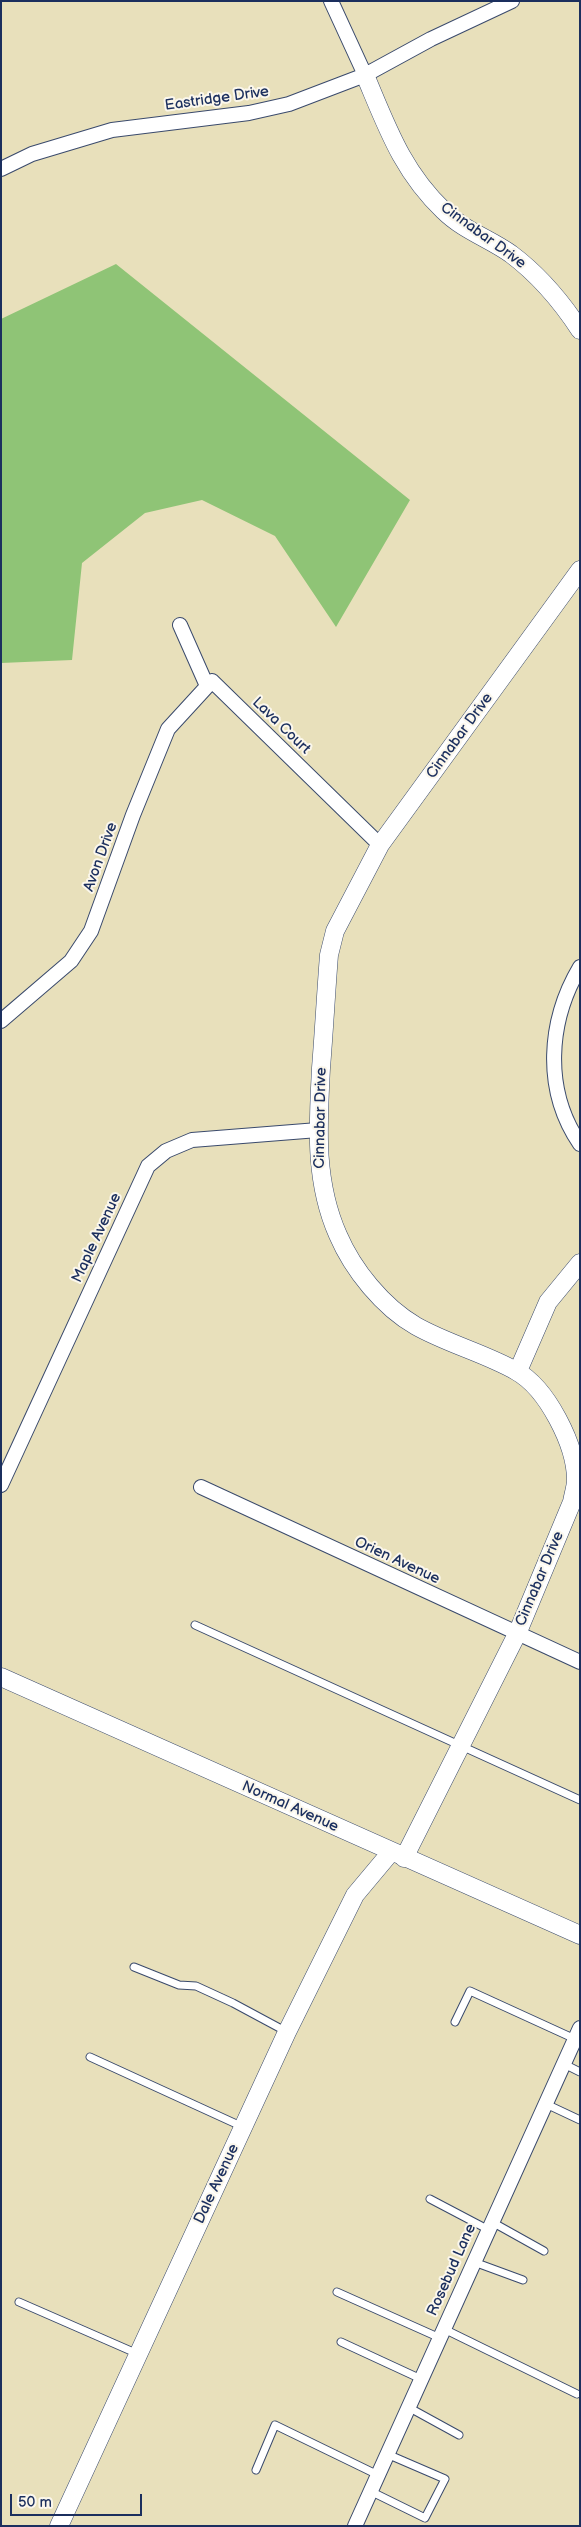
<!DOCTYPE html>
<html>
<head>
<meta charset="utf-8">
<style>
	body { margin:0 }
	#map { position:relative; width:581px; height:2527px; overflow:hidden; background:#e8e0bb; font-family:"Balsamiq Sans",sans-serif }
	canvas { display:block }
	.frame { position:absolute; inset:0; border:2px solid #1b2f5e; pointer-events:none }
	.scale { position:absolute; left:10px; top:2494px; width:132px; height:22px; box-sizing:border-box; border:2px solid #1b2f5e; border-top:0; padding-left:6px; font-size:15px; line-height:18px; white-space:nowrap; color:#1b2f5e; -webkit-text-stroke:4px #fbf7ec; paint-order:stroke }
</style>
</head>
<body>
<div id="map">
<canvas width="581" height="2527"></canvas>
<div class="frame"></div>
<div class="scale">50 m</div>
</div>
<script>
const c = document.querySelector('canvas').getContext('2d');
c.lineJoin = 'round';
function fill(path, color) { c.fillStyle = color; c.fill(path, 'evenodd'); }
function stroke(path, color, width, dash) { c.strokeStyle = color; c.lineWidth = width; c.lineCap = dash ? 'butt' : 'round'; c.setLineDash(dash || []); c.stroke(path); }
function drawText(font, color, halo, rows, align = 'center') {
  c.font = font + ' "Balsamiq Sans",sans-serif'; c.lineWidth = 4; c.setLineDash([]); c.textBaseline = 'middle'; c.strokeStyle = halo; c.fillStyle = color; for (const [text, x, y, turn = 0] of rows) {
    c.save(); c.translate(x, y); c.rotate((+turn || 0) * Math.PI / 180); c.textAlign = isNaN(turn) ? turn : align; if (halo) c.strokeText(text, 0, 0); c.fillText(text, 0, 0); c.restore();
  }
}
fill(new Path2D(`
	M 116,264 L 410,500 L 336,627 L 275,536 L 202,500 L 145,513 L 82,563 L 72,660 L 1,663 L 1,319 Z`), '#8fc476');
const service = new Path2D(`
	M 195,1625 L 580,1800
	M 134,1967 L 179,1985 L 196,1986 L 233,2003 L 287,2032
	M 455,2022 L 470,1991 L 575,2039
	M 90,2057 L 243,2127
	M 564,2064 L 580,2072
	M 546,2104 L 580,2120
	M 430,2199 L 489,2230
	M 492,2222 L 544,2251
	M 474,2262 L 523,2280
	M 337,2292 L 440,2338
	M 19,2302 L 138,2354
	M 444,2329 L 577,2394
	M 341,2342 L 421,2379
	M 408,2407 L 459,2435
	M 256,2470 L 275,2425 L 378,2475
	M 370,2491 L 425,2518 L 445,2479 L 387,2454`);
const minor = new Path2D(`
	M 331,1 L 365,75
	M 1,169 L 32,154 L 112,130 L 249,113 L 289,104 L 365,75 L 431,39 L 512,1
	M 180,625 L 207,686
	M 580,967 C 548,1021 543,1090 580,1144
	M 1,1021 L 71,961 L 91,931 L 133,815 L 168,729 L 212,681 L 380,845
	M 1,1485 L 148,1166 L 166,1151 L 192,1140 L 318,1130
	M 201,1487 L 580,1662
	M 355,2526 L 580,2028`);
const tertiary = new Path2D(`
	M 365,75 C 387,127 402,171 444,211 C 463,230 490,239 511,254 C 539,275 561,301 580,330
	M 518,1371 L 548,1302 L 580,1263
	M 1,1677 L 580,1935
	M 404,1858 L 517,1634 L 572,1502 C 573,1495 576,1487 576,1480 C 576,1445 547,1388 516,1371 C 484,1353 448,1344 416,1326 C 383,1307 353,1270 338,1235 C 314,1181 318,1126 321,1068 C 324,1031 326,993 329,955 L 335,931 L 380,845 L 580,570
	M 59,2526 L 287,2032 L 355,1895 L 391,1852`);
stroke(service, '#3a4a6c', 9);
stroke(minor, '#3a4a6c', 16);
stroke(tertiary, '#3a4a6c', 19);
stroke(service, '#fff', 7);
stroke(minor, '#fff', 14);
stroke(tertiary, '#fff', 18);
drawText('15px', '#1b2f5e', '#fbf7ec', [
	["Eastridge Drive",217,99,-8],
	["Cinnabar Drive",483,236,36],
	["Lava Court",281,726,44],
	["Cinnabar Drive",460,736,-54],
	["Avon Drive",101,857,-70],
	["Cinnabar Drive",321,1118,-89],
	["Maple Avenue",97,1238,-65],
	["Orien Avenue",397,1561,25],
	["Cinnabar Drive",540,1579,-67],
	["Normal Avenue",290,1807,24],
	["Dale Avenue",217,2184,-65],
	["Rosebud Lane",452,2270,-66]
]);
</script>
</body>
</html>
